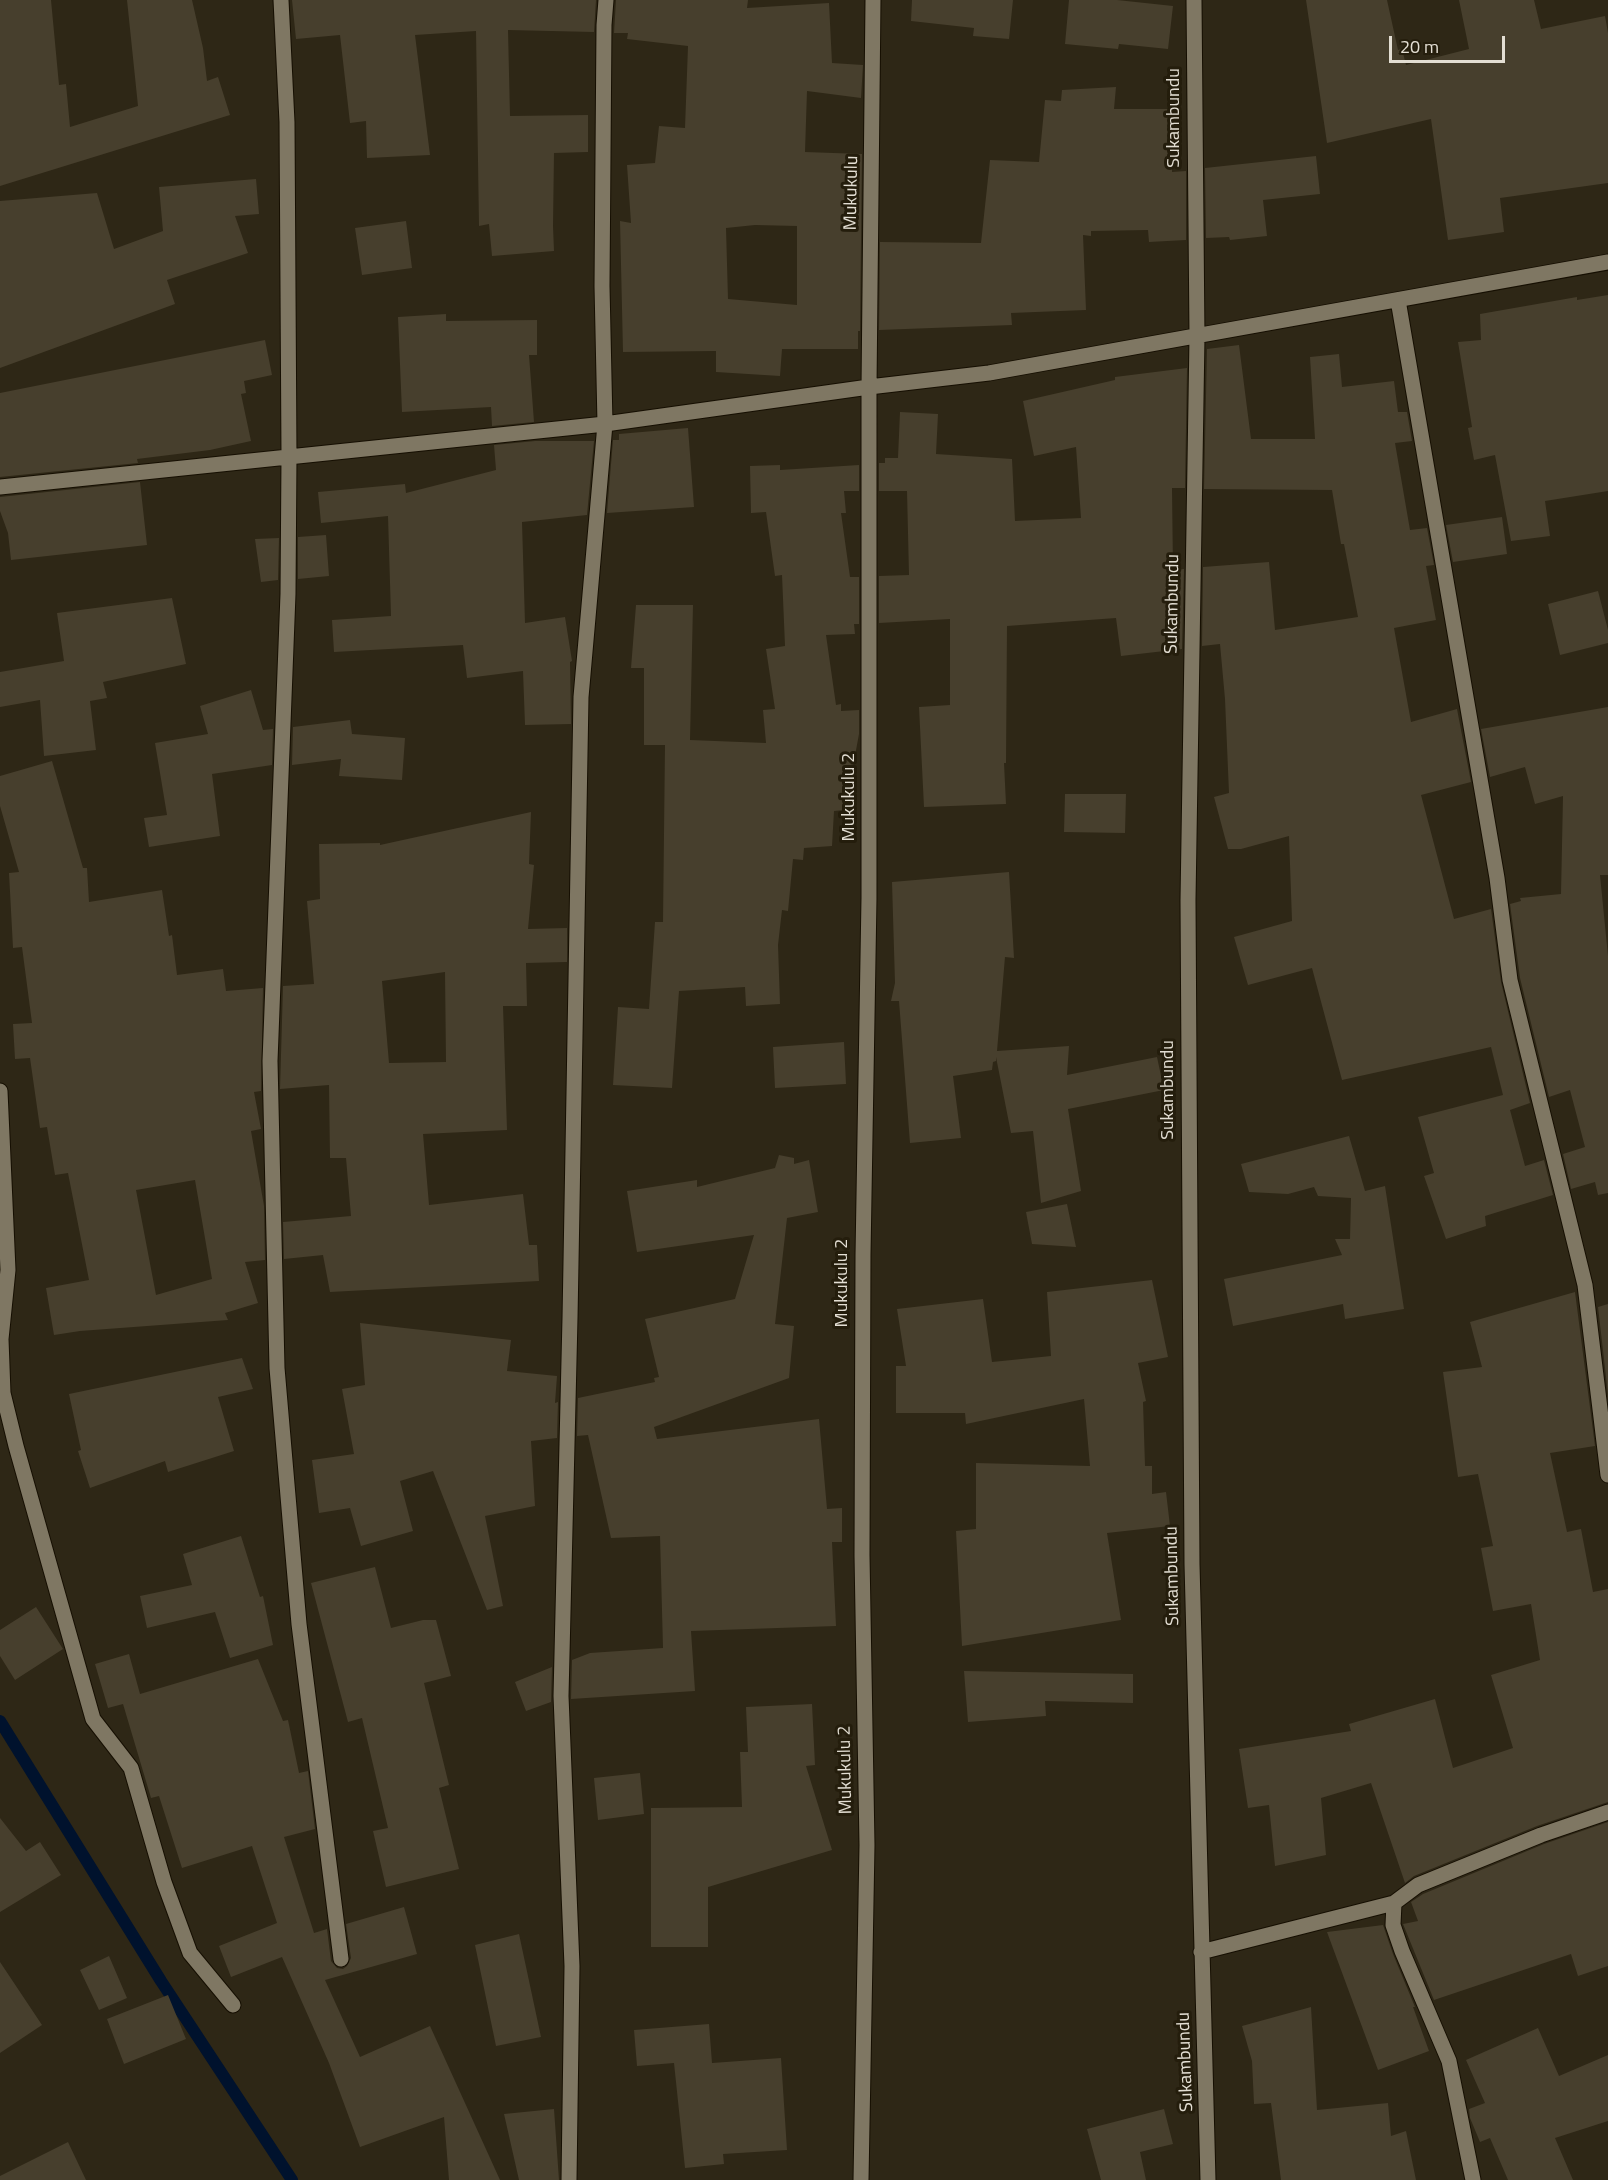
<!DOCTYPE html>
<html>
<head>
<meta charset="utf-8">
<style>
	body { margin:0 }
	#map { position:relative; width:1608px; height:2180px; overflow:hidden; background:#2e2716; font-family:"Titillium Web",sans-serif }
	canvas { display:block }
	.scale { position:absolute; left:1389px; top:36px; width:116px; height:27px; box-sizing:border-box; border:3px solid #e3ded3; border-top:0; padding-left:8px; font-size:18px; line-height:21px; white-space:nowrap; color:#e3ded3; -webkit-text-stroke:4px #241d0c; paint-order:stroke }
</style>
</head>
<body>
<div id="map">
<canvas width="1608" height="2180"></canvas>
<div class="scale">20 m</div>
</div>
<script>
const c = document.querySelector('canvas').getContext('2d');
c.lineJoin = 'round';
function stroke(path, color, width, dash) { c.strokeStyle = color; c.lineWidth = width; c.lineCap = dash ? 'butt' : 'round'; c.setLineDash(dash || []); c.stroke(path); }
function fill(path, color) { c.fillStyle = color; c.fill(path, 'evenodd'); }
function drawText(font, color, halo, rows, align = 'center') {
  c.font = font + ' "Titillium Web",sans-serif'; c.lineWidth = 6; c.setLineDash([]); c.textBaseline = 'middle'; c.strokeStyle = halo; c.fillStyle = color; for (const [text, x, y, turn = 0] of rows) {
    c.save(); c.translate(x, y); c.rotate((+turn || 0) * Math.PI / 180); c.textAlign = isNaN(turn) ? turn : align; if (halo) c.strokeText(text, 0, 0); c.fillText(text, 0, 0); c.restore();
  }
}
stroke(new Path2D(`
	M 0,1721 L 161,1981 L 292,2180`), '#00122d', 12);
fill(new Path2D(`
	M 0,0 L 51,0 L 59,85 L 66,84 L 70,127 L 138,106 L 127,0 L 192,0 L 203,48 L 207,81 L 218,77 L 230,115 L 0,186 Z
	M 292,0 L 596,0 L 594,32 L 508,30 L 510,116 L 588,115 L 588,152 L 554,153 L 553,226 L 554,251 L 492,256 L 489,224 L 479,226 L 476,31 L 415,35 L 430,155 L 367,158 L 366,121 L 350,123 L 340,35 L 296,39 Z
	M 616,0 L 748,0 L 747,8 L 829,3 L 832,63 L 863,65 L 861,98 L 807,91 L 805,152 L 862,154 L 860,331 L 858,331 L 858,349 L 782,349 L 780,376 L 716,372 L 716,351 L 623,352 L 620,221 L 631,223 L 627,165 L 655,163 L 659,126 L 685,128 L 688,46 L 627,39 L 628,33 L 614,33 ZM 755,225 L 797,226 L 797,305 L 728,299 L 726,228 Z
	M 912,0 L 1013,0 L 1009,39 L 973,36 L 974,28 L 911,21 Z
	M 1069,0 L 1117,0 L 1173,6 L 1168,49 L 1119,44 L 1118,49 L 1065,44 Z
	M 1306,0 L 1387,0 L 1398,50 L 1402,49 L 1406,65 L 1469,49 L 1459,0 L 1534,0 L 1541,29 L 1605,16 L 1608,33 L 1608,183 L 1500,198 L 1504,232 L 1448,240 L 1431,119 L 1327,143 Z
	M 1116,87 L 1114,109 L 1172,109 L 1172,172 L 1186,171 L 1186,240 L 1149,242 L 1148,230 L 1091,231 L 1091,236 L 1083,235 L 1086,310 L 1011,313 L 1012,325 L 879,330 L 880,242 L 981,243 L 990,160 L 1039,162 L 1045,100 L 1061,101 L 1062,90 Z
	M 1316,156 L 1320,194 L 1263,200 L 1267,236 L 1230,240 L 1229,237 L 1206,238 L 1205,168 Z
	M 256,179 L 259,214 L 235,216 L 248,253 L 167,280 L 175,304 L 0,368 L 0,201 L 97,193 L 114,249 L 163,231 L 159,187 Z
	M 406,221 L 412,268 L 362,275 L 355,228 Z
	M 1608,295 L 1608,491 L 1545,501 L 1550,536 L 1511,541 L 1495,455 L 1474,460 L 1468,428 L 1472,427 L 1458,342 L 1481,340 L 1480,314 L 1577,297 L 1577,300 Z
	M 446,314 L 446,321 L 537,320 L 537,355 L 529,355 L 534,422 L 492,426 L 491,407 L 402,412 L 398,317 Z
	M 265,340 L 272,375 L 244,381 L 246,393 L 241,394 L 251,441 L 210,450 L 137,459 L 138,463 L 0,477 L 0,393 Z
	M 1239,345 L 1251,439 L 1315,439 L 1310,357 L 1339,354 L 1342,387 L 1394,381 L 1398,412 L 1407,412 L 1412,441 L 1395,443 L 1410,530 L 1427,528 L 1434,565 L 1426,566 L 1436,620 L 1394,628 L 1411,722 L 1457,709 L 1471,782 L 1421,795 L 1454,919 L 1491,909 L 1501,982 L 1530,1103 L 1510,1110 L 1525,1166 L 1544,1160 L 1553,1195 L 1485,1216 L 1486,1226 L 1446,1239 L 1424,1176 L 1434,1173 L 1418,1117 L 1503,1095 L 1491,1047 L 1342,1080 L 1312,968 L 1248,985 L 1234,937 L 1292,921 L 1289,836 L 1241,849 L 1228,849 L 1214,797 L 1229,793 L 1225,699 L 1220,644 L 1202,646 L 1203,567 L 1269,562 L 1275,630 L 1358,617 L 1344,544 L 1341,544 L 1332,490 L 1204,489 L 1207,349 Z
	M 1187,368 L 1185,488 L 1172,488 L 1173,570 L 1184,569 L 1182,649 L 1121,656 L 1116,618 L 1007,626 L 1006,763 L 1004,763 L 1006,804 L 924,807 L 919,707 L 950,705 L 950,619 L 879,623 L 879,576 L 909,575 L 907,491 L 879,491 L 879,463 L 885,463 L 885,458 L 898,458 L 900,412 L 938,414 L 936,454 L 1012,459 L 1015,521 L 1081,518 L 1076,447 L 1034,456 L 1023,401 L 1115,380 L 1115,377 Z
	M 688,428 L 694,507 L 607,513 L 613,440 L 619,440 L 619,434 Z
	M 535,441 L 594,441 L 587,515 L 522,522 L 525,623 L 565,617 L 572,661 L 570,662 L 571,724 L 525,725 L 523,671 L 467,678 L 463,645 L 334,652 L 332,620 L 391,616 L 388,516 L 321,523 L 318,492 L 405,484 L 406,493 L 496,470 L 494,445 Z
	M 780,465 L 780,470 L 859,465 L 859,491 L 844,491 L 846,513 L 841,513 L 850,577 L 859,577 L 859,624 L 854,624 L 855,634 L 826,635 L 836,705 L 841,704 L 841,711 L 859,710 L 859,734 L 845,810 L 834,811 L 832,846 L 804,848 L 803,860 L 793,859 L 788,911 L 782,910 L 778,945 L 780,1004 L 746,1006 L 745,987 L 679,991 L 672,1088 L 613,1085 L 618,1007 L 649,1009 L 655,922 L 663,922 L 665,745 L 644,745 L 644,668 L 631,668 L 636,605 L 693,605 L 690,740 L 766,743 L 763,710 L 775,709 L 766,649 L 785,646 L 782,575 L 775,576 L 766,512 L 751,513 L 750,466 Z
	M 140,482 L 147,545 L 11,560 L 8,533 L 0,511 L 0,497 Z
	M 1502,517 L 1507,554 L 1453,562 L 1446,525 Z
	M 326,535 L 329,576 L 298,579 L 298,537 Z
	M 279,538 L 278,580 L 261,582 L 255,539 Z
	M 1598,591 L 1608,630 L 1608,643 L 1560,655 L 1548,604 Z
	M 172,598 L 186,664 L 103,682 L 107,698 L 90,701 L 96,750 L 44,756 L 40,700 L 0,707 L 0,672 L 64,661 L 57,613 Z
	M 251,690 L 263,730 L 273,729 L 272,765 L 212,774 L 220,836 L 149,847 L 144,818 L 167,815 L 155,743 L 208,734 L 200,706 Z
	M 1608,707 L 1608,875 L 1600,875 L 1608,956 L 1608,1193 L 1598,1195 L 1595,1182 L 1571,1189 L 1563,1154 L 1585,1147 L 1570,1090 L 1549,1097 L 1520,978 L 1510,904 L 1521,901 L 1520,898 L 1561,894 L 1563,796 L 1535,804 L 1525,767 L 1490,777 L 1481,729 Z
	M 350,720 L 352,734 L 405,738 L 402,780 L 339,776 L 341,759 L 292,765 L 293,727 Z
	M 52,761 L 83,868 L 87,868 L 89,902 L 162,890 L 169,936 L 172,935 L 177,975 L 223,969 L 226,991 L 263,988 L 261,1091 L 254,1092 L 261,1129 L 251,1131 L 264,1206 L 265,1260 L 245,1262 L 258,1303 L 225,1313 L 228,1320 L 80,1331 L 54,1335 L 46,1288 L 89,1280 L 68,1173 L 55,1175 L 47,1127 L 40,1128 L 30,1058 L 15,1059 L 13,1024 L 32,1023 L 22,947 L 13,948 L 9,873 L 19,872 L 0,806 L 0,776 ZM 195,1180 L 212,1279 L 156,1295 L 136,1190 Z
	M 1065,794 L 1126,794 L 1125,833 L 1064,832 Z
	M 531,812 L 529,864 L 534,865 L 528,929 L 567,928 L 567,962 L 526,963 L 527,1006 L 503,1006 L 507,1130 L 423,1134 L 429,1205 L 523,1194 L 529,1245 L 537,1245 L 539,1281 L 330,1292 L 323,1255 L 284,1259 L 283,1222 L 351,1216 L 346,1158 L 330,1158 L 329,1085 L 280,1089 L 283,986 L 314,984 L 307,901 L 320,899 L 319,844 L 380,843 L 380,845 ZM 445,972 L 446,1062 L 389,1063 L 382,981 Z
	M 1009,872 L 1014,958 L 1005,957 L 997,1051 L 1069,1046 L 1067,1075 L 1157,1057 L 1164,1090 L 1068,1109 L 1081,1191 L 1041,1203 L 1033,1131 L 1011,1133 L 996,1057 L 996,1061 L 993,1062 L 992,1070 L 953,1076 L 961,1138 L 910,1143 L 899,1001 L 891,1001 L 895,983 L 892,882 Z
	M 844,1042 L 846,1084 L 775,1088 L 773,1047 Z
	M 1349,1136 L 1365,1191 L 1385,1186 L 1404,1309 L 1345,1319 L 1343,1304 L 1233,1326 L 1224,1279 L 1342,1255 L 1335,1239 L 1350,1239 L 1351,1198 L 1318,1196 L 1314,1187 L 1288,1194 L 1249,1192 L 1241,1164 Z
	M 779,1155 L 794,1158 L 794,1164 L 809,1160 L 818,1212 L 787,1218 L 775,1324 L 794,1326 L 789,1378 L 654,1427 L 657,1439 L 819,1419 L 827,1509 L 842,1508 L 842,1542 L 832,1542 L 836,1626 L 691,1631 L 695,1691 L 571,1699 L 572,1660 L 590,1653 L 663,1648 L 660,1536 L 611,1538 L 588,1435 L 577,1436 L 578,1398 L 655,1382 L 654,1378 L 659,1377 L 645,1319 L 735,1299 L 754,1235 L 637,1252 L 627,1191 L 697,1180 L 697,1187 L 775,1168 Z
	M 1067,1204 L 1076,1247 L 1032,1244 L 1026,1212 Z
	M 1152,1280 L 1168,1357 L 1138,1363 L 1146,1401 L 1143,1402 L 1145,1466 L 1152,1466 L 1152,1494 L 1166,1492 L 1170,1526 L 1107,1533 L 1121,1620 L 962,1646 L 956,1531 L 976,1529 L 976,1463 L 1090,1466 L 1084,1399 L 966,1424 L 965,1413 L 896,1413 L 896,1366 L 906,1366 L 897,1309 L 983,1299 L 992,1362 L 1051,1356 L 1047,1292 Z
	M 1575,1292 L 1595,1446 L 1550,1453 L 1567,1532 L 1581,1529 L 1593,1592 L 1608,1589 L 1608,1802 L 1537,1826 L 1414,1876 L 1405,1883 L 1371,1783 L 1321,1798 L 1326,1855 L 1275,1866 L 1269,1805 L 1248,1808 L 1239,1749 L 1351,1731 L 1349,1724 L 1435,1699 L 1453,1768 L 1513,1748 L 1491,1675 L 1540,1660 L 1531,1604 L 1493,1611 L 1481,1548 L 1493,1546 L 1478,1474 L 1458,1477 L 1443,1372 L 1482,1367 L 1470,1322 Z
	M 1608,1304 L 1608,1394 L 1598,1307 Z
	M 360,1323 L 511,1340 L 507,1371 L 557,1376 L 555,1403 L 558,1402 L 557,1438 L 531,1441 L 535,1506 L 485,1516 L 503,1606 L 487,1610 L 433,1471 L 400,1481 L 413,1531 L 361,1546 L 350,1508 L 319,1513 L 312,1460 L 354,1454 L 342,1389 L 365,1385 Z
	M 242,1358 L 253,1389 L 218,1397 L 234,1451 L 168,1472 L 165,1461 L 90,1488 L 78,1451 L 81,1450 L 69,1394 Z
	M 241,1536 L 260,1597 L 263,1596 L 273,1645 L 230,1658 L 215,1612 L 147,1628 L 140,1596 L 192,1585 L 183,1554 Z
	M 375,1567 L 391,1628 L 423,1620 L 436,1620 L 451,1676 L 424,1683 L 449,1785 L 439,1788 L 459,1869 L 386,1887 L 373,1831 L 388,1828 L 362,1718 L 348,1722 L 311,1583 Z
	M 36,1607 L 63,1649 L 15,1680 L 0,1656 L 0,1630 Z
	M 129,1654 L 140,1694 L 258,1659 L 283,1721 L 288,1720 L 299,1773 L 308,1771 L 315,1829 L 284,1837 L 314,1933 L 327,1929 L 331,1961 L 337,1968 L 343,1969 L 347,1966 L 351,1958 L 346,1924 L 404,1907 L 417,1954 L 325,1980 L 360,2057 L 430,2026 L 500,2180 L 449,2180 L 444,2117 L 360,2147 L 329,2063 L 282,1957 L 231,1977 L 219,1946 L 277,1923 L 252,1846 L 182,1868 L 159,1796 L 151,1798 L 123,1704 L 108,1708 L 95,1664 Z
	M 552,1667 L 551,1702 L 526,1711 L 515,1682 Z
	M 964,1671 L 1133,1674 L 1133,1703 L 1045,1701 L 1046,1716 L 968,1722 Z
	M 812,1704 L 815,1765 L 806,1766 L 832,1850 L 708,1887 L 708,1947 L 651,1947 L 651,1808 L 742,1807 L 740,1752 L 748,1752 L 746,1707 Z
	M 640,1773 L 644,1814 L 598,1820 L 594,1778 Z
	M 0,1818 L 26,1851 L 40,1842 L 61,1875 L 0,1912 Z
	M 1608,1822 L 1608,1966 L 1578,1976 L 1571,1954 L 1434,2000 L 1403,1924 L 1418,1921 L 1411,1902 L 1423,1894 L 1544,1844 Z
	M 1383,1925 L 1393,1954 L 1415,2007 L 1413,2007 L 1429,2051 L 1378,2070 L 1327,1932 Z
	M 519,1934 L 541,2037 L 496,2046 L 475,1945 Z
	M 109,1956 L 127,1998 L 99,2010 L 80,1970 Z
	M 0,1962 L 42,2025 L 0,2053 Z
	M 168,1995 L 186,2039 L 124,2064 L 107,2019 Z
	M 1311,2007 L 1317,2110 L 1388,2103 L 1391,2136 L 1406,2131 L 1416,2180 L 1281,2180 L 1271,2103 L 1254,2104 L 1252,2061 L 1242,2026 Z
	M 709,2024 L 712,2063 L 781,2058 L 787,2150 L 723,2154 L 724,2164 L 685,2168 L 674,2063 L 637,2066 L 634,2030 Z
	M 1538,2028 L 1559,2076 L 1608,2055 L 1608,2121 L 1555,2138 L 1573,2180 L 1508,2180 L 1490,2138 L 1480,2142 L 1470,2118 L 1469,2109 L 1485,2103 L 1466,2060 Z
	M 554,2109 L 559,2180 L 519,2180 L 504,2114 Z
	M 1164,2109 L 1173,2144 L 1140,2152 L 1146,2180 L 1101,2180 L 1087,2129 Z
	M 68,2142 L 86,2180 L 0,2180 L 0,2176 Z`), '#473f2d');
const minor = new Path2D(`
	M 281,0 L 287,122 L 289,457 L 288,594 L 270,1061 L 277,1368 L 299,1624 L 341,1959
	M 1194,0 L 1197,337 L 1188,900 L 1192,1564 L 1208,2180
	M 1398,300 L 1497,878 L 1510,980 L 1585,1285 L 1608,1475
	M 0,487 L 605,424 L 869,387 L 989,373 L 1608,262
	M 0,1091 L 8,1270 L 1,1339 L 3,1393 L 16,1446 L 93,1719 L 131,1768 L 164,1882 L 190,1953 L 233,2005
	M 1394,1903 L 1393,1925 L 1402,1951 L 1449,2061 L 1473,2180
	M 1201,1952 L 1394,1903 L 1418,1885 L 1541,1835 L 1608,1812
	M 569,2180 L 572,1966 L 561,1696 L 570,1318 L 581,697 L 605,424 L 602,286 L 604,25 L 606,0
	M 861,2180 L 867,1845 L 862,1555 L 863,1255 L 869,898 L 869,387 L 873,0`);
stroke(minor, '#160f02', 17);
stroke(minor, '#7f7763', 15);
drawText('18px', '#e3ded3', '#241d0c', [
	["Sukambundu",1175,118,-90],
	["Mukukulu",852,193,-89],
	["Sukambundu",1173,604,-89],
	["Mukukulu 2",850,797,-90],
	["Sukambundu",1169,1090,-90],
	["Mukukulu 2",843,1283,-90],
	["Sukambundu",1173,1576,-91],
	["Mukukulu 2",846,1770,-91],
	["Sukambundu",1186,2062,-92]
]);
</script>
</body>
</html>
